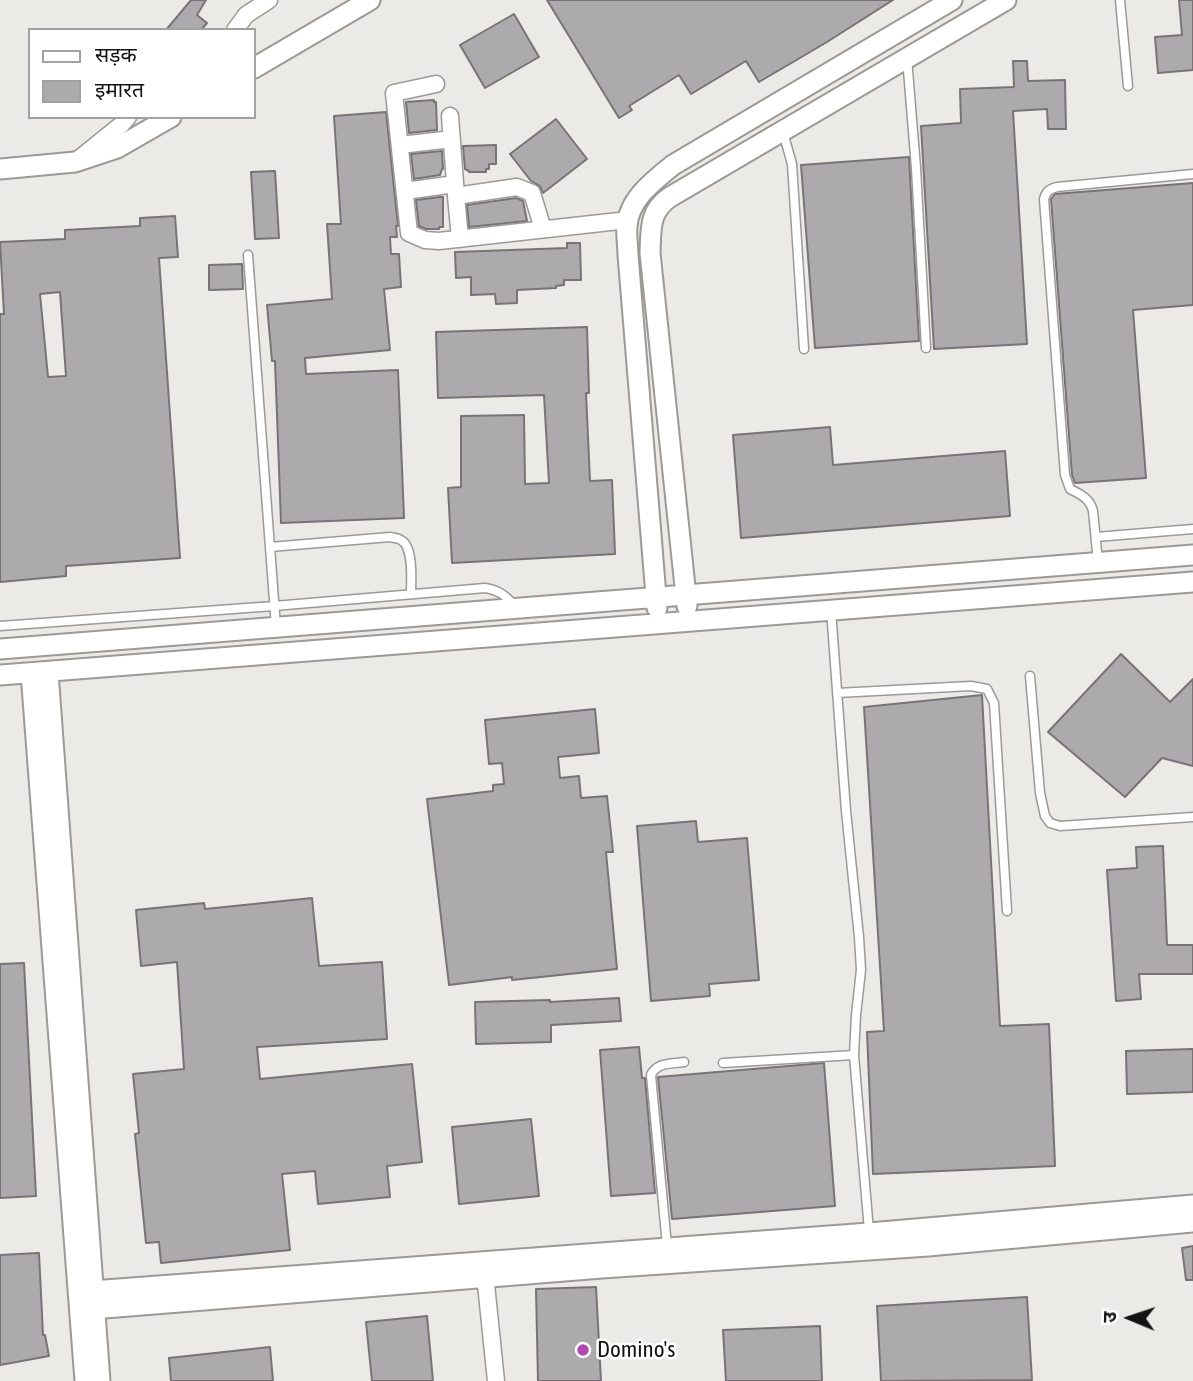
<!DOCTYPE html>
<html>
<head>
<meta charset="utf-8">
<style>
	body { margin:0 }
	#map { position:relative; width:1193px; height:1381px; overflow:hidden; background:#eceae6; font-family:"Asap Condensed","Noto Sans Devanagari",sans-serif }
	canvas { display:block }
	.legend { position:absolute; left:28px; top:28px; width:228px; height:91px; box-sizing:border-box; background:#fff; border:2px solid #a1a1a0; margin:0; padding:9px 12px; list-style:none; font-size:21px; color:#141312 }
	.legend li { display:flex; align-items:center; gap:14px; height:35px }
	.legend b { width:35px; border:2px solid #a1a1a0 }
	.north { position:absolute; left:1095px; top:1283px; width:70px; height:70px; -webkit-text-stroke:5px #fff; paint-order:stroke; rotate:272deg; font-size:19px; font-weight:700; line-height:28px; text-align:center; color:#141312 }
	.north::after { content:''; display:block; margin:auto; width:24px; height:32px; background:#141312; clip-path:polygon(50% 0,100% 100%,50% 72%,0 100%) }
</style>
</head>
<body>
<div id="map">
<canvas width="1193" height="1381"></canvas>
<ul class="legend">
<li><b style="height:9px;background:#fff"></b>सड़क</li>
<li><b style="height:19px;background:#adaaad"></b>इमारत</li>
</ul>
<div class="north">उ</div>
</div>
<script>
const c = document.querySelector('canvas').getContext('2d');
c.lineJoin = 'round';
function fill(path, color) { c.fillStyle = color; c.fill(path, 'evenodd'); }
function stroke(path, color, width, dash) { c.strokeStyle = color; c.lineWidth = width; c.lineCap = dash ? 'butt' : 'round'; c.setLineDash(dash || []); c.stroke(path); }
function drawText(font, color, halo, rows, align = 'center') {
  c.font = font + ' "Asap Condensed",sans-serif'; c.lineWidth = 5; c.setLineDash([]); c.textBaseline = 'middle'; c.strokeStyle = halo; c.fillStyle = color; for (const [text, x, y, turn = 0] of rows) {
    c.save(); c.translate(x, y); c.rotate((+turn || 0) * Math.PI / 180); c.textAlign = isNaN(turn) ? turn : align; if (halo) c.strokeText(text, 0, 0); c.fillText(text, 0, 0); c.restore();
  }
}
const building = new Path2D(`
	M 191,0 L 206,0 L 197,15 L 207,23 L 201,30 L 166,30 Z
	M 547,0 L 893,0 L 827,42 L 759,82 L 746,61 L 691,94 L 679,75 L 629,106 L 632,110 L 619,118 Z
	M 1179,0 L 1193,0 L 1193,70 L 1158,73 L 1155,37 L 1182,35 Z
	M 514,14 L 539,57 L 485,88 L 460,45 Z
	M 1013,61 L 1027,61 L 1028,81 L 1065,80 L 1066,129 L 1048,129 L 1047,109 L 1013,111 L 1027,344 L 934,349 L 921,126 L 961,123 L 960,89 L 1014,87 Z
	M 434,100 L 434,102 L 436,102 L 437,130 L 409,133 L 406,102 Z
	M 386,112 L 398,226 L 396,226 L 397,237 L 390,237 L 391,254 L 399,254 L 401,287 L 384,289 L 390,350 L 305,358 L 306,374 L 398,370 L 404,518 L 281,523 L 275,361 L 272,361 L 267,305 L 332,299 L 327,224 L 341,224 L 334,116 Z
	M 556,119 L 587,159 L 543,193 L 540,186 L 531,181 L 510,154 Z
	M 496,145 L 496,164 L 489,164 L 489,169 L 486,169 L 486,172 L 469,172 L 469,171 L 465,169 L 463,146 Z
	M 442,151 L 443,169 L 442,169 L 440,175 L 414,179 L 411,154 Z
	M 909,157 L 919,341 L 815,348 L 801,165 Z
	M 275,171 L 279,238 L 255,239 L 251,172 Z
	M 1193,183 L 1193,305 L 1133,310 L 1146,478 L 1075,483 L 1072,475 L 1051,199 L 1055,194 Z
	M 440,197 L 443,197 L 443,227 L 439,227 L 439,229 L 426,229 L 419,226 L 416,200 Z
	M 516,198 L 523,201 L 527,221 L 469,227 L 467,205 Z
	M 175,216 L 178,257 L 159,258 L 180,558 L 66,566 L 66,576 L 0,582 L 0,314 L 4,314 L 0,242 L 65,239 L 65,230 L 140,226 L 140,218 ZM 60,292 L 66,376 L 48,377 L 40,294 Z
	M 567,243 L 580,243 L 581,280 L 564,280 L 564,285 L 556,286 L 556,288 L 517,290 L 517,303 L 496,304 L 495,294 L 471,295 L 471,277 L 456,278 L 455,252 L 567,248 Z
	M 242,264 L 243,289 L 209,290 L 209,265 Z
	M 587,327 L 589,393 L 586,393 L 590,481 L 612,480 L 615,554 L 452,563 L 448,488 L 461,487 L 461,416 L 524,415 L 525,484 L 549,483 L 544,395 L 438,398 L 436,332 Z
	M 830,427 L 833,465 L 1005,451 L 1010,516 L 741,538 L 733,435 Z
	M 1121,654 L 1170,702 L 1193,679 L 1193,766 L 1162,758 L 1125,797 L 1048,732 Z
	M 982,695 L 1000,1026 L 1049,1024 L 1055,1166 L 873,1174 L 867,1032 L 884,1031 L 864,707 Z
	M 595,709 L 599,753 L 558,757 L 560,778 L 579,776 L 581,798 L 607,796 L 613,852 L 606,852 L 617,969 L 512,980 L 512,977 L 449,985 L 427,799 L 493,791 L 493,785 L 504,784 L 502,763 L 489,764 L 485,720 Z
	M 696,821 L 698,842 L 747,838 L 759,980 L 709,984 L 710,996 L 651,1001 L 637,826 Z
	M 1163,846 L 1167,945 L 1193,945 L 1193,974 L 1139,974 L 1141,999 L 1116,1001 L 1107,870 L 1137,868 L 1136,847 Z
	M 312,898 L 319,966 L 382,962 L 387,1039 L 257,1047 L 260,1079 L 412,1064 L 422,1162 L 387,1166 L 390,1197 L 318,1204 L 315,1171 L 282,1174 L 290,1250 L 161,1263 L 159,1242 L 146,1243 L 135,1134 L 139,1133 L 133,1074 L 184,1069 L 177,962 L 141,966 L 136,910 L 204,903 L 205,909 Z
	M 24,963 L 36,1196 L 0,1198 L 0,964 Z
	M 619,998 L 621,1021 L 551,1025 L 551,1042 L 476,1044 L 475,1002 L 550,1000 L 550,1002 Z
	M 639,1047 L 642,1078 L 645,1078 L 655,1193 L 611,1196 L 600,1050 Z
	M 1193,1049 L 1193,1092 L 1127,1094 L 1126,1051 Z
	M 824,1063 L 835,1206 L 672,1219 L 658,1077 Z
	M 531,1119 L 539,1196 L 459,1204 L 452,1127 Z
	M 1193,1246 L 1193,1280 L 1186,1280 L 1182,1248 Z
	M 39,1253 L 43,1335 L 45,1335 L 49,1356 L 0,1365 L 0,1255 Z
	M 596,1287 L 601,1381 L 538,1381 L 536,1289 Z
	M 1027,1297 L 1032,1380 L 881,1381 L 877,1306 Z
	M 427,1316 L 433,1381 L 372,1381 L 366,1322 Z
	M 820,1326 L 822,1381 L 726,1381 L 723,1330 Z
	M 270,1347 L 273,1381 L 171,1381 L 169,1358 Z`);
fill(building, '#adaaad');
stroke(building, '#777377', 2);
const service = new Path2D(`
	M 1120,0 L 1128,86
	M 907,58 L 916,168 L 926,348
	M 783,132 L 792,164 L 804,349
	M 248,255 L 276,627
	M 1096,537 L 1193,529
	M 270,547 L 390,537 C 394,538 398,538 401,540 C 414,547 411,581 411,594
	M 1098,562 L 1093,511 C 1090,499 1082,495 1070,489 L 1065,475 L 1044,199 C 1046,192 1049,189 1057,187 L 1193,174
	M 831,610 L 846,811 L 859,937 L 861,970 L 856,1015 L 854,1055 L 869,1231
	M 0,626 L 274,606 L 485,588 C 499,590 506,596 515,606
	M 1030,676 L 1040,793 L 1045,816 L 1050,823 L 1060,826 L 1193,817
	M 837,693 L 971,686 L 987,689 L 994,703 L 1007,911
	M 723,1063 L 854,1055
	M 667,1246 L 651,1075 C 657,1062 671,1064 684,1062`);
const minor = new Path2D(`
	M 235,30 L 246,15 L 269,0
	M 436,84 L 394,93 L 409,233 L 425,240 L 439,241 L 628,220
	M 450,116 L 456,196 L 517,187 L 532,193 L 543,229
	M 400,145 L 452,139
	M 80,158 L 121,125 L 128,117
	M 405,191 L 455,184
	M 456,196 L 460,239
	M 484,1265 L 496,1381`);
const tertiary = new Path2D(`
	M 254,68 L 370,0
	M 0,169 L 75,162 L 117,148 L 171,117
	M 687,606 L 650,253 C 651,229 649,211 670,197 L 1006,0
	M 657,608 L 628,255 C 628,246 626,236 627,227 C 628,200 653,181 673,165 L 952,0
	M 0,649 L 1193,555
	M 48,672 L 100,1381
	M 31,673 L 85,1381
	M 0,675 L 1193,582
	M 78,1292 L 869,1233 L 1193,1205
	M 80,1310 L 602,1268 L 928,1246 L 1193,1222`);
stroke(service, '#9c9996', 11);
stroke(minor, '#9c9996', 19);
stroke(tertiary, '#9c9996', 23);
stroke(service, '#fff', 8);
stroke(minor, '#fff', 16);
stroke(tertiary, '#fff', 19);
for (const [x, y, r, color] of [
	[583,1350,7,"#ae4ab1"]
]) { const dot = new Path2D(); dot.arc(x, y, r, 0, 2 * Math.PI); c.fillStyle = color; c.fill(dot); stroke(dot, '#fff', 2.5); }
drawText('23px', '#141312', '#fff', [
	["Domino's",597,1350]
], 'left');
</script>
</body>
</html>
